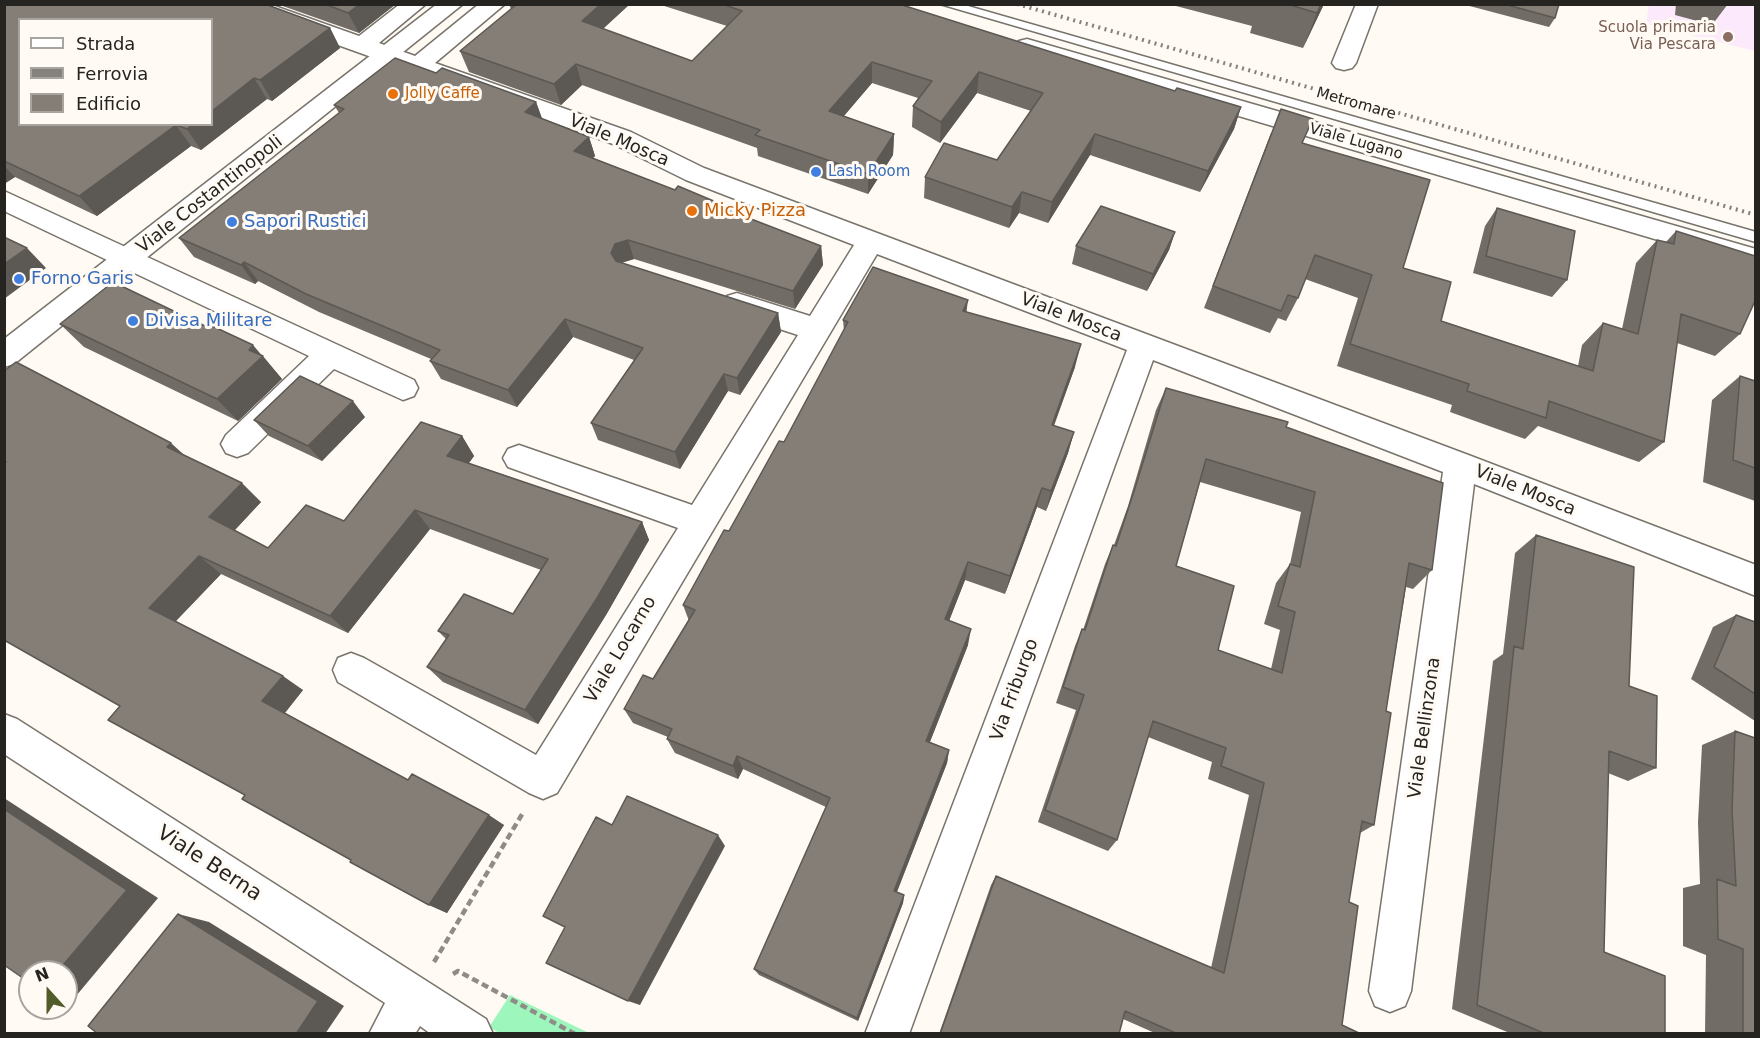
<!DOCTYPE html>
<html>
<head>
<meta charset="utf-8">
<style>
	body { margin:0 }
	#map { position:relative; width:1760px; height:1038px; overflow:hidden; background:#fffaf3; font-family:"DejaVu Sans",sans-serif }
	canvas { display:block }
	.frame { position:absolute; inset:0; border:6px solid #262421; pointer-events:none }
	.legend { position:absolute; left:18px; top:18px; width:195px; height:108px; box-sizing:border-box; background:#fffaf3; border:2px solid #a8a49f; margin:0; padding:8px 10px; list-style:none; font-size:18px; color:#262421 }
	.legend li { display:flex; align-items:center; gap:12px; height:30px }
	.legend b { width:30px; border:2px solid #a8a49f }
	.north { position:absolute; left:18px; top:960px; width:60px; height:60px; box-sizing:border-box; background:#fffaf3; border:2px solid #a8a49f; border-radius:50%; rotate:339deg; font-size:16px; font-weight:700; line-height:24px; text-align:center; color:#262421 }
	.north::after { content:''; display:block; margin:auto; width:21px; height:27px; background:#525b2a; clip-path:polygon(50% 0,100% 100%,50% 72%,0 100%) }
</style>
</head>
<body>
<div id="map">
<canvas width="1760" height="1038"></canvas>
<div class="frame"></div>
<ul class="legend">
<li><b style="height:8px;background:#fff"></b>Strada</li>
<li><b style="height:8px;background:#85817d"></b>Ferrovia</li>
<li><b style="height:16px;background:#847e77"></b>Edificio</li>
</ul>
<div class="north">N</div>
</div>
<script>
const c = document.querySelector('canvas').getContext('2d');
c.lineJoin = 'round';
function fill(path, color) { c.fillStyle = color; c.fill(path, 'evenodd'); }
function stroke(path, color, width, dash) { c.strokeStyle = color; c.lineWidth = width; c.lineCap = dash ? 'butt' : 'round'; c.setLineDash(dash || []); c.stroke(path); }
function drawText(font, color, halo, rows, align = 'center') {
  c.font = font + ' "DejaVu Sans",sans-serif'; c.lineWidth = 6; c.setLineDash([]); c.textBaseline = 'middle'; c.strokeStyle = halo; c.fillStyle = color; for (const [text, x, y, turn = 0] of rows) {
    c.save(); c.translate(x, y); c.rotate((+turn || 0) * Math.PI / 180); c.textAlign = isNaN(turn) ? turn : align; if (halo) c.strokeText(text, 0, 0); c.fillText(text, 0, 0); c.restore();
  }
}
fill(new Path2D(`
	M 1649,5 L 1755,5 L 1755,51 L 1646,24 Z`), '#fceafc');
fill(new Path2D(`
	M 510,995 L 589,1033 L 499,1033 L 489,1027 Z`), '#9df7bc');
const service = new Path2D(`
	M 940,4 L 961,4 L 1756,232 L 1756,242 Z`);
const minor = new Path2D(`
	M 235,4 L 269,4 L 359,36 L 400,4 L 426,4 L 379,43 L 415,56 L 479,4 L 505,4 L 435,63 L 631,132 L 704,168 L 1471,456 L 1756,565 L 1756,596 L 1474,484 L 1411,991 L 1405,1006 L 1390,1012 L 1375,1006 L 1369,991 L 1443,472 L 1153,360 L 909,1034 L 865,1034 L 1127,350 L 877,254 L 557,793 L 543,799 L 529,793 L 338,682 L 333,670 L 338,658 L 351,653 L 364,658 L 536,755 L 678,528 L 508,467 L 503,458 L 508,449 L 519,445 L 692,505 L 798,335 L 727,312 L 723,304 L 727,296 L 737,293 L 810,316 L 854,245 L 686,180 L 613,144 L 238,9 Z
	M 1356,4 L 1378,4 L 1356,63 L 1352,68 L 1344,70 L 1336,68 L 1332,63 Z
	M 1027,39 L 1756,249 L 1756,269 L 1019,51 L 1015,46 L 1019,41 Z
	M 4,191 L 414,380 L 418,388 L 414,396 L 403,400 L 334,369 L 248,453 L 237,457 L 226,453 L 221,444 L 226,435 L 309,356 L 4,211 Z
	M 4,714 L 17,719 L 486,1019 L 493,1034 L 431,1034 L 420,1026 L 415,1034 L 369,1034 L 385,1003 L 4,754 Z`);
const tertiary = new Path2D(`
	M 437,4 L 463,4 L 14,364 L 4,367 L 4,339 Z`);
stroke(service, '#78736b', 3);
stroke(minor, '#78736b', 3);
stroke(tertiary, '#78736b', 3);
stroke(new Path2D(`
	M 434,962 L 524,811
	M 453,974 L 458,971 L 575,1034`), '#8f8c87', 4.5, [7, 4]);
fill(service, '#fff');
fill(minor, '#fff');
fill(tertiary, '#fff');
stroke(new Path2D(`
	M 1017,4 L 1756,215`), '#85817d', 4, [2, 4.5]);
fill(new Path2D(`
	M 4,4 L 330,28 L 340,48 L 272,101 L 267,99 L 201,150 L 191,146 L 97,216 L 15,177 L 4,184 Z
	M 277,4 L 396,4 L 359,33 Z
	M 509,4 L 630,4 L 603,29 L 692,61 L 727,26 L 658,4 L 899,4 L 1175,91 L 1241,107 L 1234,129 L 1200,192 L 1090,155 L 1048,223 L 1019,213 L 1009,228 L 924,198 L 925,177 L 997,160 L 1031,111 L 977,93 L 940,143 L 912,127 L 913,106 L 918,98 L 872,83 L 844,116 L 894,134 L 893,155 L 868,194 L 758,156 L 757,148 L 582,85 L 561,105 L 469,72 L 460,51 L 511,9 Z
	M 1174,4 L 1324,4 L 1303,48 L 1250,33 L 1252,26 L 1176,6 Z
	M 1462,4 L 1559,4 L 1555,18 L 1549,27 Z
	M 1676,4 L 1728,4 L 1712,25 L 1675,15 Z
	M 436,73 L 536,102 L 542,119 L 589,137 L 595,156 L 593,158 L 675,190 L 735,210 L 735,213 L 821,246 L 823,265 L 795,309 L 634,259 L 621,263 L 778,313 L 781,332 L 740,395 L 728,391 L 680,469 L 598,440 L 591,423 L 634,360 L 573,337 L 517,407 L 441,379 L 430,361 L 431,359 L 319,312 L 258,281 L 255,284 L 194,257 L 179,238 L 339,113 L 334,105 Z
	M 1271,133 L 1302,143 L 1403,268 L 1441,321 L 1578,366 L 1582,345 L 1603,323 L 1622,329 L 1636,263 L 1657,240 L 1666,242 L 1676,231 L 1740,334 L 1715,356 L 1677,343 L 1664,442 L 1639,462 L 1538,426 L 1525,439 L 1450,412 L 1452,405 L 1337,366 L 1358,298 L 1305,279 L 1298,298 L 1286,321 L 1278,318 L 1270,333 L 1204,308 Z
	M 1497,208 L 1567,280 L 1552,297 L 1473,273 L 1485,226 Z
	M 1175,232 L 1169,250 L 1147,291 L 1072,264 L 1076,246 Z
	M 967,312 L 1075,367 L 1054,426 L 1074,432 L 1068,453 L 1046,511 L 1037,507 L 1005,594 L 965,580 L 949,621 L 968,645 L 930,742 L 949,750 L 947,763 L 897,892 L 904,895 L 903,903 L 858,1021 L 759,975 L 754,969 L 826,807 L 743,769 L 738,779 L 675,753 L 667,739 L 668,737 L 633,723 L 624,709 L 653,679 L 689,621 L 683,605 L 784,442 L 844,331 L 843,320 Z
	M 60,324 L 205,326 L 263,356 L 282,379 L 238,421 L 84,347 Z
	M 4,371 L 185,456 L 261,502 L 235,530 L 268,548 L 344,521 L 462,436 L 474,456 L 469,463 L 642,522 L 649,540 L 606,615 L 538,724 L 443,682 L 427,667 L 446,639 L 438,631 L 513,614 L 541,570 L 430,529 L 348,633 L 221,574 L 176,621 L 303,690 L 285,713 L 408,780 L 504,825 L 447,913 L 429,905 L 351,860 L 245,795 L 120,706 L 4,640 Z
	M 1740,376 L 1755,381 L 1755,501 L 1703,482 L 1712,400 Z
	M 1166,388 L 1286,427 L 1432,570 L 1413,589 L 1406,587 L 1386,711 L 1374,825 L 1360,833 L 1349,902 L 1342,1025 L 1361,1034 L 1157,1034 L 1123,1019 L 1119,1034 L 939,1034 L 991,885 L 996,876 L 1211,968 L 1249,795 L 1208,779 L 1212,762 L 1148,737 L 1117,840 L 1108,851 L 1038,822 L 1076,710 L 1056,703 L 1075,646 L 1082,629 L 1083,630 L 1105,564 L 1113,545 L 1114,545 L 1128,506 L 1156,410 ZM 1200,482 L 1301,512 L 1290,564 L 1276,583 L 1264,624 L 1280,630 L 1271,669 L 1218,650 L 1176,566 Z
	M 365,417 L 322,461 L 269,436 L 254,420 Z
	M 1536,535 L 1629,686 L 1656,768 L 1628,781 L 1608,773 L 1604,952 L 1665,1034 L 1512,1034 L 1452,1009 L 1493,661 L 1503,654 L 1515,553 Z
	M 1736,615 L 1755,622 L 1755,721 L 1691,679 L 1713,627 Z
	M 1735,731 L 1755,1034 L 1705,1034 L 1706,955 L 1683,946 L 1683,888 L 1700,884 L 1698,822 L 1702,745 Z`), '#726c66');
fill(new Path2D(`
	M 360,4 L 396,4 L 359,33 L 348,13 Z
	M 601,4 L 630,4 L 588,42 L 582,21 Z
	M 1321,4 L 1324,4 L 1303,48 L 1317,13 Z
	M 330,28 L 340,48 L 272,101 L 260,80 Z
	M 872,62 L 872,83 L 830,132 L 829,111 Z
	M 576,64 L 582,85 L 561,105 L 554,84 Z
	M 979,72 L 977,93 L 940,143 L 941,122 Z
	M 254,78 L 267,99 L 201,150 L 187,129 L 193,124 L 212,124 L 212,111 Z
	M 536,102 L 543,121 L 525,112 Z
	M 1241,107 L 1234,129 L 1200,192 L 1208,171 Z
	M 176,125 L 191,146 L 97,216 L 79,196 Z
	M 894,134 L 893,155 L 868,194 L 868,174 Z
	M 1095,134 L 1090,155 L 1048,223 L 1052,202 Z
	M 589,137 L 595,156 L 580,170 L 574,151 Z
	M 4,166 L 15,177 L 4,184 Z
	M 1022,192 L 1019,213 L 1009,228 L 1012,207 Z
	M 1175,232 L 1169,250 L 1147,291 L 1153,274 Z
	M 628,240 L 634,259 L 621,263 L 617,272 L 611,253 L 615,244 Z
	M 821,246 L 823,265 L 795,309 L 793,291 Z
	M 27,248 L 46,268 L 4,299 L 4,264 Z
	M 244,262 L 258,281 L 255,284 L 241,265 Z
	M 968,300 L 965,323 L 963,311 Z
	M 778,313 L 781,332 L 740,395 L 737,378 Z
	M 565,319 L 573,337 L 517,407 L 508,390 Z
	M 1081,344 L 1075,367 L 1046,446 L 1052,425 Z
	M 253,345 L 282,379 L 238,421 L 217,399 L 249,350 Z
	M 724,374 L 728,391 L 680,469 L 675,452 Z
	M 353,401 L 365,417 L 322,461 L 308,446 Z
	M 1074,432 L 1068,453 L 1046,511 L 1051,491 Z
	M 462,436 L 474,456 L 460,475 L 447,456 Z
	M 171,443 L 193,463 L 167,447 Z
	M 242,483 L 261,502 L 230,535 L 209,517 Z
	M 1042,488 L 1037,507 L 1005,594 L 1010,576 Z
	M 415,510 L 430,529 L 348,633 L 330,616 Z
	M 642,522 L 649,540 L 606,615 L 538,724 L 525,710 Z
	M 199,556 L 221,574 L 173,624 L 149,608 Z
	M 968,562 L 965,580 L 943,636 L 945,619 Z
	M 971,629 L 968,645 L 925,754 L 926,741 Z
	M 283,676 L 303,690 L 283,715 L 262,701 Z
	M 949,750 L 947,763 L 894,899 L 894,891 Z
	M 737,756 L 743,769 L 738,779 L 733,766 Z
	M 4,798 L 158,898 L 76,996 L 66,994 L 66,972 L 57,972 L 4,809 Z
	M 489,815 L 504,825 L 447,913 L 429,905 Z
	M 718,835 L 725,846 L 640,1005 L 628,1001 Z
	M 904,895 L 903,903 L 858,1021 L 857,1018 Z
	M 178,914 L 209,922 L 344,1006 L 325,1034 L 296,1034 Z`), '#5c5853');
const building = new Path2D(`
	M 4,4 L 265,4 L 330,28 L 260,80 L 254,78 L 212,111 L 212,20 L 20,20 L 20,124 L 193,124 L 187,129 L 176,125 L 79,196 L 4,161 Z
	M 325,4 L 360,4 L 348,13 Z
	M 517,4 L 601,4 L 582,21 L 692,61 L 742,11 L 722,4 L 899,4 L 1175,91 L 1177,88 L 1241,107 L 1208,171 L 1095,134 L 1052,202 L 1022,192 L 1012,207 L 925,177 L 944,143 L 997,160 L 1043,93 L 979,72 L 941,122 L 913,106 L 932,81 L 872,62 L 829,111 L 894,134 L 868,174 L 755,135 L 760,130 L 576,64 L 554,84 L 460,51 Z
	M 1287,4 L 1321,4 L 1317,13 Z
	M 1504,4 L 1559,4 L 1555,18 Z
	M 395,58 L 436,73 L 442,68 L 536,102 L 525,112 L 589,137 L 574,151 L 675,190 L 678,186 L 735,210 L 733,212 L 821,246 L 793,291 L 628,240 L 615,244 L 611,253 L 616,261 L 778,313 L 737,378 L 724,374 L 675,452 L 591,423 L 643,348 L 565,319 L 508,390 L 430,361 L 440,350 L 306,294 L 244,262 L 241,265 L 179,238 L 344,109 L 334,105 Z
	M 1281,109 L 1313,119 L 1302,143 L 1430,180 L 1403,268 L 1451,282 L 1441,321 L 1593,371 L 1603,323 L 1638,334 L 1657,240 L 1674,244 L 1676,231 L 1755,256 L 1755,301 L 1740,334 L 1681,314 L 1664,442 L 1549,401 L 1546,418 L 1467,391 L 1469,384 L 1350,344 L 1372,275 L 1315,255 L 1298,298 L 1288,295 L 1281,311 L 1213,286 Z
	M 1101,206 L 1175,232 L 1153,274 L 1076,246 Z
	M 1497,208 L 1575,231 L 1567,280 L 1486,256 Z
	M 4,237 L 27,248 L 4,264 Z
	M 873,267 L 968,300 L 963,311 L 1081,344 L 1052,425 L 1074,432 L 1051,491 L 1042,488 L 1010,576 L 968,562 L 945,619 L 971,629 L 926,741 L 949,750 L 894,891 L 904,895 L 857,1018 L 754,969 L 830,798 L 737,756 L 733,766 L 667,739 L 672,729 L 624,709 L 643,675 L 653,679 L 695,610 L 683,605 L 724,530 L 729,531 L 779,441 L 784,442 L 848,322 L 843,320 Z
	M 113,282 L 205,326 L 208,324 L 253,345 L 249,350 L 263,356 L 217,399 L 60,324 Z
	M 16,362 L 171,443 L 167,447 L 242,483 L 209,517 L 268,548 L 306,505 L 344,521 L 421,422 L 462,436 L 447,456 L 642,522 L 597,598 L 525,710 L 427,667 L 449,635 L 438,631 L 464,594 L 513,614 L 548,559 L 415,510 L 330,616 L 199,556 L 149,608 L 283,676 L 262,701 L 408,780 L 412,774 L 489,815 L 429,905 L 350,862 L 351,860 L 242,799 L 245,795 L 108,720 L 120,706 L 4,640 L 4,463 L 6,462 L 4,461 L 4,371 Z
	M 300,376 L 353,401 L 308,446 L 254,420 Z
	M 1740,376 L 1755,381 L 1755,468 L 1733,460 Z
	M 1166,388 L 1288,422 L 1286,427 L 1443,483 L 1432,570 L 1409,563 L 1386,711 L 1391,713 L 1374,825 L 1362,821 L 1349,902 L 1358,906 L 1342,1025 L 1361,1034 L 1178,1034 L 1125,1011 L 1119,1034 L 940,1034 L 996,876 L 1224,973 L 1264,783 L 1221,766 L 1226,748 L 1153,721 L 1117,840 L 1045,810 L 1084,695 L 1063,687 L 1082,629 L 1085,630 L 1113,545 L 1116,546 L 1136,485 ZM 1206,459 L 1315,492 L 1300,567 L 1290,564 L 1278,606 L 1295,612 L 1282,673 L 1218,650 L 1234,586 L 1176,566 Z
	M 1536,535 L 1634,567 L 1629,686 L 1657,696 L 1656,768 L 1609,751 L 1604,952 L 1665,976 L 1665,1034 L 1546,1034 L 1477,1005 L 1514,646 L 1523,649 Z
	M 1736,615 L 1755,622 L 1755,694 L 1714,667 Z
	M 1735,731 L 1755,738 L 1755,1034 L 1743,1034 L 1743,949 L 1718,939 L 1717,879 L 1736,886 L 1732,810 Z
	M 627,796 L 718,835 L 628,1001 L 546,963 L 565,927 L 543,916 L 596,817 L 612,825 Z
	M 4,809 L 127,890 L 57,972 L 30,972 L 30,983 L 4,965 Z
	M 178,914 L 318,1001 L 296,1034 L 98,1034 L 88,1026 Z`);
fill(building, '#847e77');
stroke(building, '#5c5853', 1.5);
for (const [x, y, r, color] of [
	[1728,37,6,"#8d6e63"],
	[393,94,6,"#e8710a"],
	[816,172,6,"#3f7fe0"],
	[692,211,6,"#e8710a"],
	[232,222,6,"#3f7fe0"],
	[19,279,6,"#3f7fe0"],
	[133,321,6,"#3f7fe0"]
]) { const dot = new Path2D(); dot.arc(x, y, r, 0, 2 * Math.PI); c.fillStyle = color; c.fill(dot); stroke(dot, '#fffaf3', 2); }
drawText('15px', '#785e54', '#fffaf3', [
	["Scuola primaria",1716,28],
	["Via Pescara",1716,45]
], 'right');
drawText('15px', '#c56008', '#fffaf3', [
	["Jolly Caffe",405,94]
], 'left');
drawText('15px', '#262421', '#fffaf3', [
	["Metromare",1356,104,16],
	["Viale Lugano",1356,142,16]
]);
drawText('15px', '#366cbe', '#fffaf3', [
	["Lash Room",828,172]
], 'left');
drawText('18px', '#262421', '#fffaf3', [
	["Viale Mosca",619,141,23],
	["Viale Costantinopoli",210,195,-38],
	["Viale Mosca",1071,318,21],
	["Viale Mosca",1525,491,22],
	["Viale Locarno",621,650,-59],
	["Via Friburgo",1015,690,-70],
	["Viale Bellinzona",1425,728,-82]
]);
drawText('18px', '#c56008', '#fffaf3', [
	["Micky Pizza",704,211]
], 'left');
drawText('18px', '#366cbe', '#fffaf3', [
	["Sapori Rustici",244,222],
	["Forno Garis",31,279],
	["Divisa Militare",145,321]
], 'left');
drawText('21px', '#262421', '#fffaf3', [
	["Viale Berna",209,864,33]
]);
</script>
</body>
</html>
